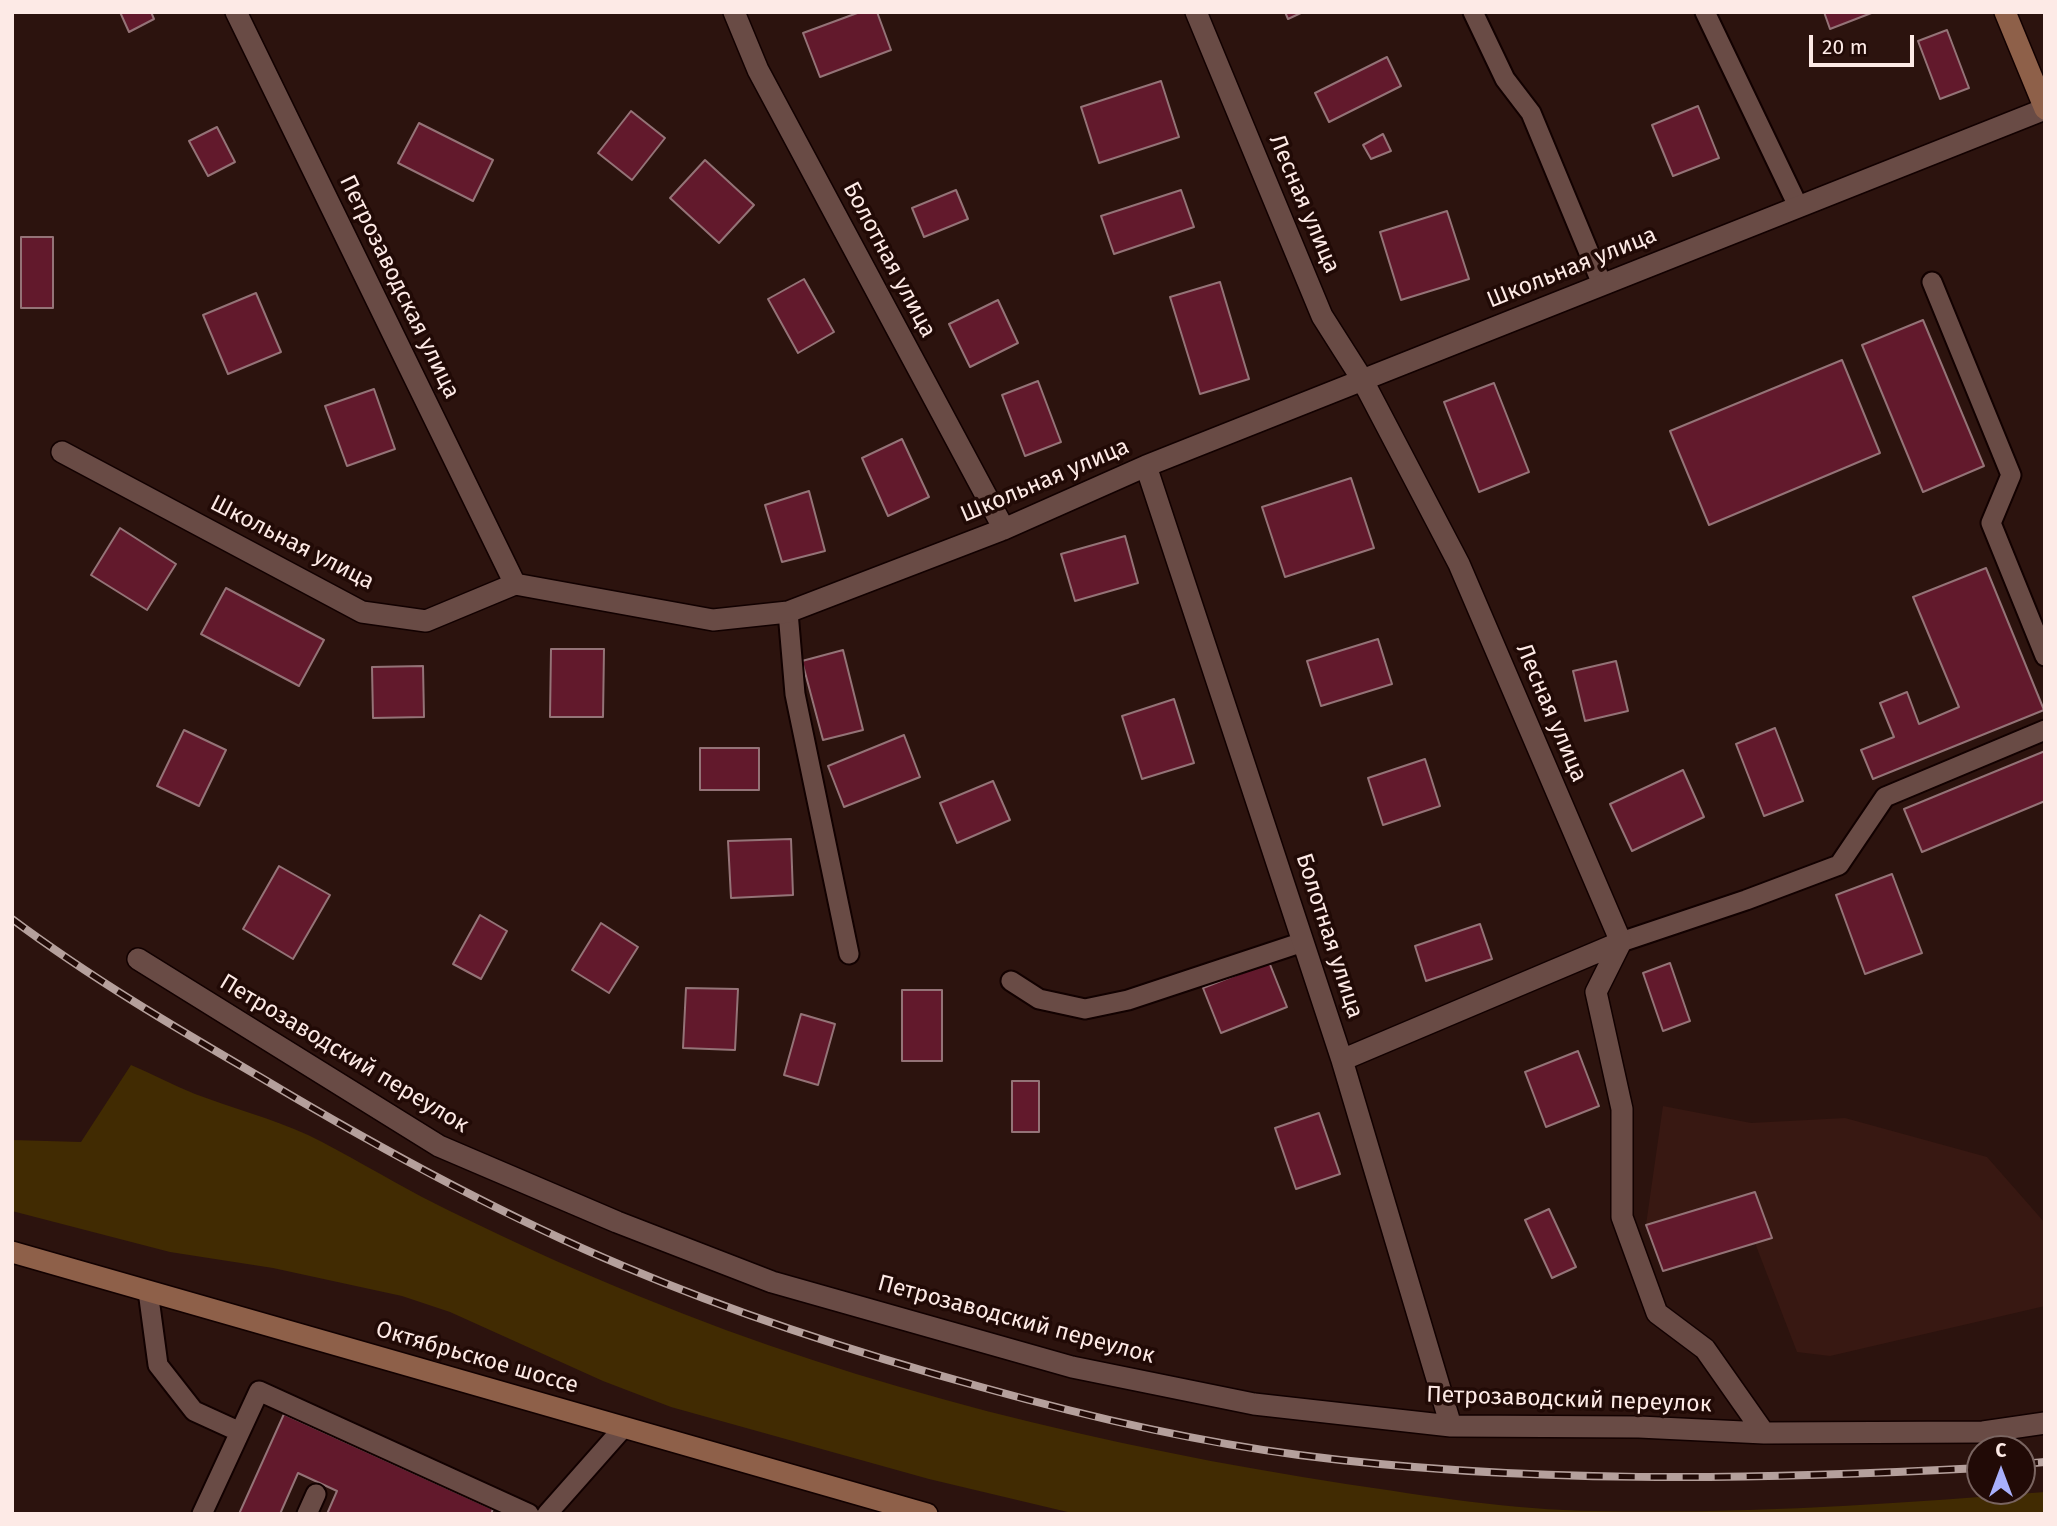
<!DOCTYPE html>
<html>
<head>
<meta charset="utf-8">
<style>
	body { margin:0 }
	#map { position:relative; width:2057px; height:1526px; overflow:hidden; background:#2c130e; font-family:"Fira Sans",sans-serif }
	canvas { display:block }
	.frame { position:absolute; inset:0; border:14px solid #fdeae6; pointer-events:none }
	.north { position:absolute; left:1966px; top:1435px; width:70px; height:70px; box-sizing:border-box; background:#210a06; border:2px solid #796460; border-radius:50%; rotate:0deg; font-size:19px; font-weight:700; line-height:28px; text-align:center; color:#fdeae6 }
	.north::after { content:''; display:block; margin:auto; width:24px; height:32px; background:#a9b0fc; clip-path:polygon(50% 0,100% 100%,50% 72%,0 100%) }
	.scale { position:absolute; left:1809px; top:35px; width:105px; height:32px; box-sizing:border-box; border:4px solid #fdeae6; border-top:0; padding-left:9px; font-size:21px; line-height:24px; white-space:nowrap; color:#fdeae6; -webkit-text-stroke:5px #210a06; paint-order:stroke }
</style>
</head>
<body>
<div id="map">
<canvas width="2057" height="1526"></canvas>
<div class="frame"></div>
<div class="north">С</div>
<div class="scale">20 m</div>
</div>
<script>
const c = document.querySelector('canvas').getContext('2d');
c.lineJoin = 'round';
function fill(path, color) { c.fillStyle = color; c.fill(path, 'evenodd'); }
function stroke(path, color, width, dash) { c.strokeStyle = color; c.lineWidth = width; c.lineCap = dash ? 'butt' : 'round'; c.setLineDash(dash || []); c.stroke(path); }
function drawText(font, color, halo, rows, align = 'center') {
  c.font = font + ' "Fira Sans",sans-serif'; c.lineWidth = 7; c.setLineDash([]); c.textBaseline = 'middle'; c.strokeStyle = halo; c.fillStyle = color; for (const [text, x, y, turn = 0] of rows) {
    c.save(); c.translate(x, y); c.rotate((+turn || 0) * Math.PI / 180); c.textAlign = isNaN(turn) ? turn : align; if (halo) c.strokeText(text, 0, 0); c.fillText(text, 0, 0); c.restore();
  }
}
fill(new Path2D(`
	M 1663,1106 L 1751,1123 L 1845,1118 L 1987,1157 L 2045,1223 L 2045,1306 L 1830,1356 L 1797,1352 L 1755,1243 L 1772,1238 L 1755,1192 L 1646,1225 Z`), '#381812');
fill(new Path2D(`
	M 131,1065 C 152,1074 173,1085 195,1094 C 232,1108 271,1118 308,1135 C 347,1154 384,1177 422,1197 C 493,1233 567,1267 641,1297 C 865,1389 1106,1447 1346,1484 C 1428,1496 1512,1510 1595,1511 C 1745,1514 1895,1504 2045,1492 L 2045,1514 L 1076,1514 L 929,1479 L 671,1407 L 603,1381 L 450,1312 L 402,1296 L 273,1268 L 170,1252 L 12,1211 L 12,1140 L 81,1142 Z`), '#412b02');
const building = new Path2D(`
	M 120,12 L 151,12 L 154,19 L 129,32 Z
	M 860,12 L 877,12 L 891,50 L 820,77 L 803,33 Z
	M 1285,12 L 1303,12 L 1288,19 Z
	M 1824,12 L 1874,12 L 1830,29 Z
	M 1947,30 L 1969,88 L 1940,99 L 1918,41 Z
	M 1387,57 L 1401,86 L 1329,122 L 1315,93 Z
	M 1161,81 L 1179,137 L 1099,163 L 1081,107 Z
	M 1698,106 L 1719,158 L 1673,176 L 1652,125 Z
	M 631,111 L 665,138 L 632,180 L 598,153 Z
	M 419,123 L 493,160 L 473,201 L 398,163 Z
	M 217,127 L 235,162 L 208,176 L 189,141 Z
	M 1383,134 L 1391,151 L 1371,159 L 1363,145 Z
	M 705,160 L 754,205 L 719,243 L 670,198 Z
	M 956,190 L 968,219 L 924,237 L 912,208 Z
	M 1181,190 L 1194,227 L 1114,254 L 1101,216 Z
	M 1447,211 L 1469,279 L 1401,300 L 1380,232 Z
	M 21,237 L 53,237 L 53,308 L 21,308 Z
	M 804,279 L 834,332 L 798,353 L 768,299 Z
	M 1220,282 L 1249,379 L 1200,394 L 1170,297 Z
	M 256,293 L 281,352 L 228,374 L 203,315 Z
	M 998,300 L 1018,343 L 970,367 L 949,324 Z
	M 1923,320 L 1984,466 L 1923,492 L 1862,345 Z
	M 1842,360 L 1880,453 L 1709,525 L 1670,431 Z
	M 1038,381 L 1061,442 L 1025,456 L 1002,395 Z
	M 1494,383 L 1529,472 L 1479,492 L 1444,402 Z
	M 374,389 L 395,449 L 347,466 L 325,406 Z
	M 902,439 L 929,497 L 888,516 L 862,458 Z
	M 1351,478 L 1374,548 L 1285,577 L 1262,507 Z
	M 809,491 L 825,551 L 782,562 L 765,505 Z
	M 120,528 L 176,564 L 147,610 L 91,575 Z
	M 1125,536 L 1138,583 L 1075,601 L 1061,554 Z
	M 1986,568 L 2044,710 L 1873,779 L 1861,750 L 1894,737 L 1880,703 L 1907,692 L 1919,724 L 1959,707 L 1913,597 Z
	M 226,588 L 324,640 L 299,686 L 201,634 Z
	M 1378,639 L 1392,684 L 1321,706 L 1307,661 Z
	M 551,649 L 604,649 L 603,717 L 550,717 Z
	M 843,650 L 863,730 L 823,740 L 802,661 Z
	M 1616,661 L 1628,711 L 1585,721 L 1573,671 Z
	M 423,666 L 424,717 L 373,718 L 372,667 Z
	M 1174,699 L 1194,763 L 1142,779 L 1122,716 Z
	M 1775,728 L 1803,801 L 1764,816 L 1736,744 Z
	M 184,730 L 226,750 L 199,806 L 157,786 Z
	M 904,735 L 920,777 L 844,807 L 828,766 Z
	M 700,748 L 759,748 L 759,790 L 700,790 Z
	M 2045,751 L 2045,801 L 1922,852 L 1904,809 Z
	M 1425,759 L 1440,806 L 1383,825 L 1368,778 Z
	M 1683,770 L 1704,817 L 1632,851 L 1610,804 Z
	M 993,781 L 1010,820 L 957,843 L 940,803 Z
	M 791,839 L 793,895 L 731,898 L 728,841 Z
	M 279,866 L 330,895 L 293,959 L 243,929 Z
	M 1892,874 L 1922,953 L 1865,974 L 1836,895 Z
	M 480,915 L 507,931 L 481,979 L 453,964 Z
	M 601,923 L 638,947 L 609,993 L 572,970 Z
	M 1480,924 L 1492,959 L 1426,981 L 1415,946 Z
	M 1269,962 L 1287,1007 L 1221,1033 L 1203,988 Z
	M 1670,963 L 1690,1021 L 1663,1031 L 1643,973 Z
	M 686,988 L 738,989 L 735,1050 L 683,1048 Z
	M 902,990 L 942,990 L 942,1061 L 902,1061 Z
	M 801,1014 L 835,1024 L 818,1085 L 784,1075 Z
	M 1578,1051 L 1599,1106 L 1546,1127 L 1525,1072 Z
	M 1012,1081 L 1039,1081 L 1039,1132 L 1012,1132 Z
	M 1319,1113 L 1340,1174 L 1296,1189 L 1275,1128 Z
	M 1755,1192 L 1772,1238 L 1663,1271 L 1646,1225 Z
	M 1549,1209 L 1576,1267 L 1552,1278 L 1525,1220 Z
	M 284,1414 L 493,1509 L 491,1514 L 327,1514 L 337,1491 L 298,1473 L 280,1514 L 239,1514 Z`);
fill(building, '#62192c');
stroke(building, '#947377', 2);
const lane = new Path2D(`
	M 1473,12 L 1505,79 L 1531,113 L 1602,284
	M 1705,12 L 1798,206
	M 1932,282 L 2011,475 L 1991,523 L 2045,656
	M 788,612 L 795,694 L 849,954
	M 1621,942 L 1746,900 L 1839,865 L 1885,797 L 2045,730
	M 1011,981 L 1039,999 L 1085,1009 L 1128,1000 L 1303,942
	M 148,1291 L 158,1365 L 194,1411 L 240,1432 L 202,1514
	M 240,1432 L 259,1391 L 529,1514
	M 307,1514 L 316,1494
	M 547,1514 L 624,1427`);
const street = new Path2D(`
	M 236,12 L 515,584
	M 734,12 L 758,70 L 1004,529
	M 1196,12 L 1322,316 L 1362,379 L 1459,564 L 1621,942 L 1596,992 L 1622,1109 L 1622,1217 L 1657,1313 L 1705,1349 L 1764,1433
	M 62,452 L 362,612 L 426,621 L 515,584 L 713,620 L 788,612 L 1004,529 L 1146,466 L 2045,109
	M 1146,466 L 1342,1060 L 1451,1426
	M 138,959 L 439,1146 L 617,1222 L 772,1282 L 1072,1367 L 1254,1404 L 1451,1426 L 1639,1427 L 1764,1433 L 1983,1432 L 2045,1423
	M 1342,1060 L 1621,942`);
const secondary = new Path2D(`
	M 2005,12 L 2045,109
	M 12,1252 L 927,1514`);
stroke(lane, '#120100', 23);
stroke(street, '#120100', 24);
stroke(secondary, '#120100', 24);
stroke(lane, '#694b45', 19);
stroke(street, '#694b45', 21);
stroke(secondary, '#8e6049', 21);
const rail = new Path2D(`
	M 12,919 C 91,978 176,1028 260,1077 C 377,1147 497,1213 623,1266 C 739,1315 860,1354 981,1387 C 1085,1416 1191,1441 1299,1455 C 1524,1484 1753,1480 1980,1468
	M 2022,1464 L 2045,1462`);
stroke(rail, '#b5a09c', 8);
stroke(rail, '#210a06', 5, [16]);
drawText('23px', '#fdeae6', '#210a06', [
	["Лесная улица",1304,204,67],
	["Болотная улица",889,260,62],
	["Школьная улица",1572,268,-22],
	["Петрозаводская улица",399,287,64],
	["Школьная улица",1045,481,-23],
	["Школьная улица",292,543,27],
	["Лесная улица",1551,713,67],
	["Болотная улица",1329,936,72],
	["Петрозаводский переулок",344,1054,31],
	["Петрозаводский переулок",1016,1320,15],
	["Октябрьское шоссе",477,1358,16],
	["Петрозаводский переулок",1569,1400,2]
]);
</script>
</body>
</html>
